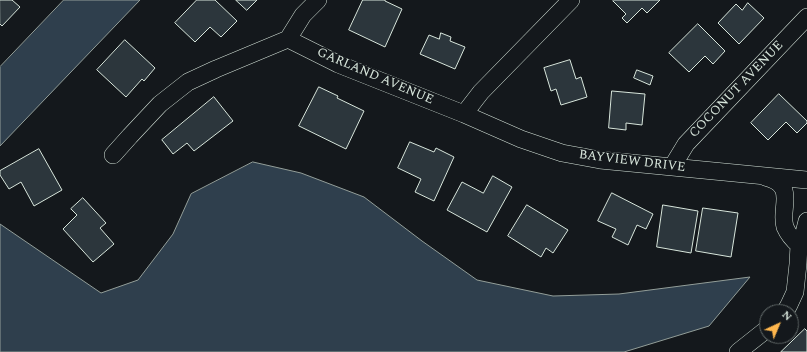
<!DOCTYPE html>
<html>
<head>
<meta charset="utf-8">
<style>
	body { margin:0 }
	#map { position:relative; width:807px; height:352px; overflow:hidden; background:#14181c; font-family:Spectral,serif }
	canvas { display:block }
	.north { position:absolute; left:759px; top:304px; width:40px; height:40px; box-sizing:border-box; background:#14181c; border:1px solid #626a69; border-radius:50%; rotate:44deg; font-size:11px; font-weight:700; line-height:16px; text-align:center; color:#d8e6dc }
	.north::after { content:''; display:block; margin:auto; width:14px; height:18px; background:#ffb74d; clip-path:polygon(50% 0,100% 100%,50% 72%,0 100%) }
</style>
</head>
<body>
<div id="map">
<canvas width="807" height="352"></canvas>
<div class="north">N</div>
</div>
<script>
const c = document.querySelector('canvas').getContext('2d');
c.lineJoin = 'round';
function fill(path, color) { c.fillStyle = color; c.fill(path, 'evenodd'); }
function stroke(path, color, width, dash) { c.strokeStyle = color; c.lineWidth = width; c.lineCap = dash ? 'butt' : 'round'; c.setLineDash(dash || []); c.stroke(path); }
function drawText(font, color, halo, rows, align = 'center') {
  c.font = font + ' Spectral,serif'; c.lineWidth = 3; c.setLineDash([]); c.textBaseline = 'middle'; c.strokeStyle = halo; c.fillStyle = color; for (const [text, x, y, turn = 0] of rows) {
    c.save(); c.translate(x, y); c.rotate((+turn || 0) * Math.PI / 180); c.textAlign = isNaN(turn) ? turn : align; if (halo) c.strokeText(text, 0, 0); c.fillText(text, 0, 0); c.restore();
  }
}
const water = new Path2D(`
	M 64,0 L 140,0 L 0,146 L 0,67 Z
	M 253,162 L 301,173 L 364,197 L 422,241 L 477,280 L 553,296 L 619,294 L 750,277 L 709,326 L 624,352 L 0,352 L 0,224 L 101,293 L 138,280 L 173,234 L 191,194 Z`);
fill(water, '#2f3f4d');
stroke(water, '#939e99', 1);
const building = new Path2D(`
	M 0,0 L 12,0 L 20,7 L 2,26 L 0,24 Z
	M 197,0 L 215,0 L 237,21 L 221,37 L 210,27 L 195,42 L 175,23 Z
	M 236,0 L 257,0 L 247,10 Z
	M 363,0 L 385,0 L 385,1 L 402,9 L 385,47 L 349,30 Z
	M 614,0 L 660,0 L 647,13 L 642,8 L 627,23 L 622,18 L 626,14 L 613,1 Z
	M 748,3 L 764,18 L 739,44 L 718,23 L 736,4 L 742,10 Z
	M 698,24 L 725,51 L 713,64 L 705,56 L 689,72 L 669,53 Z
	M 441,33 L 451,37 L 450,41 L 465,47 L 455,69 L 420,54 L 429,35 L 439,39 Z
	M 125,40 L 155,68 L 144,81 L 142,79 L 126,97 L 97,70 Z
	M 570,60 L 576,79 L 581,77 L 587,97 L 561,105 L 556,89 L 551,91 L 544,68 Z
	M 637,70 L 653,76 L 650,85 L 634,78 Z
	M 319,87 L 338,96 L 337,98 L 364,111 L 346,149 L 299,126 Z
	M 612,91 L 645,94 L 642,125 L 626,123 L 626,130 L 609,128 Z
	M 779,94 L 807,121 L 807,123 L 797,133 L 786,122 L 768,140 L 751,123 Z
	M 214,97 L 233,121 L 194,151 L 187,143 L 173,154 L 162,140 Z
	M 410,142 L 434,152 L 436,148 L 454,157 L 434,201 L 415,192 L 421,179 L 398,168 Z
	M 39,149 L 62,190 L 34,206 L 21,182 L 9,189 L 0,175 L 0,171 Z
	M 493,176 L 512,187 L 487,232 L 447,210 L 462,182 L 483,193 Z
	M 612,193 L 653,214 L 646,229 L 637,225 L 628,245 L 612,237 L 616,229 L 598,221 Z
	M 83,198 L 106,223 L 100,228 L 114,244 L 93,262 L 63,229 L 77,215 L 71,209 Z
	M 527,205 L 568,230 L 553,253 L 546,248 L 541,257 L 508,236 Z
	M 663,205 L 698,211 L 691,253 L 657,247 Z
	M 703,208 L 738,213 L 731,257 L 696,251 Z
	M 805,329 L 807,331 L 807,352 L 781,352 Z`);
fill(building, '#2c363c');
stroke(building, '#d8e6dc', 1);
const minor = new Path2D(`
	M 288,39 L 338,64 L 464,114 L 521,139 L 562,153 L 600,160 L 807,180
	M 464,114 L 481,92 L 571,0
	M 113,155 L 130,136 L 160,104 L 188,82 L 216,69 L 288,39 L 303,15 L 318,0
	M 672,167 L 686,144 L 807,17
	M 765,177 C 798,185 779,208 785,227 C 788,234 793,240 799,245
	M 785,312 L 789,305 L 795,292 L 798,264 L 799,245 L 804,233 L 807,221
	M 738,352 L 767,329`);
stroke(minor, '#d8e6dc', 18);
stroke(minor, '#14181c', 17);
drawText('13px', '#d8e6dc', '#14181c', [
	["GARLAND AVENUE",375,77,23],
	["COCONUT AVENUE",737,90,-46],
	["BAYVIEW DRIVE",632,162,7]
]);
</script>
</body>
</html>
